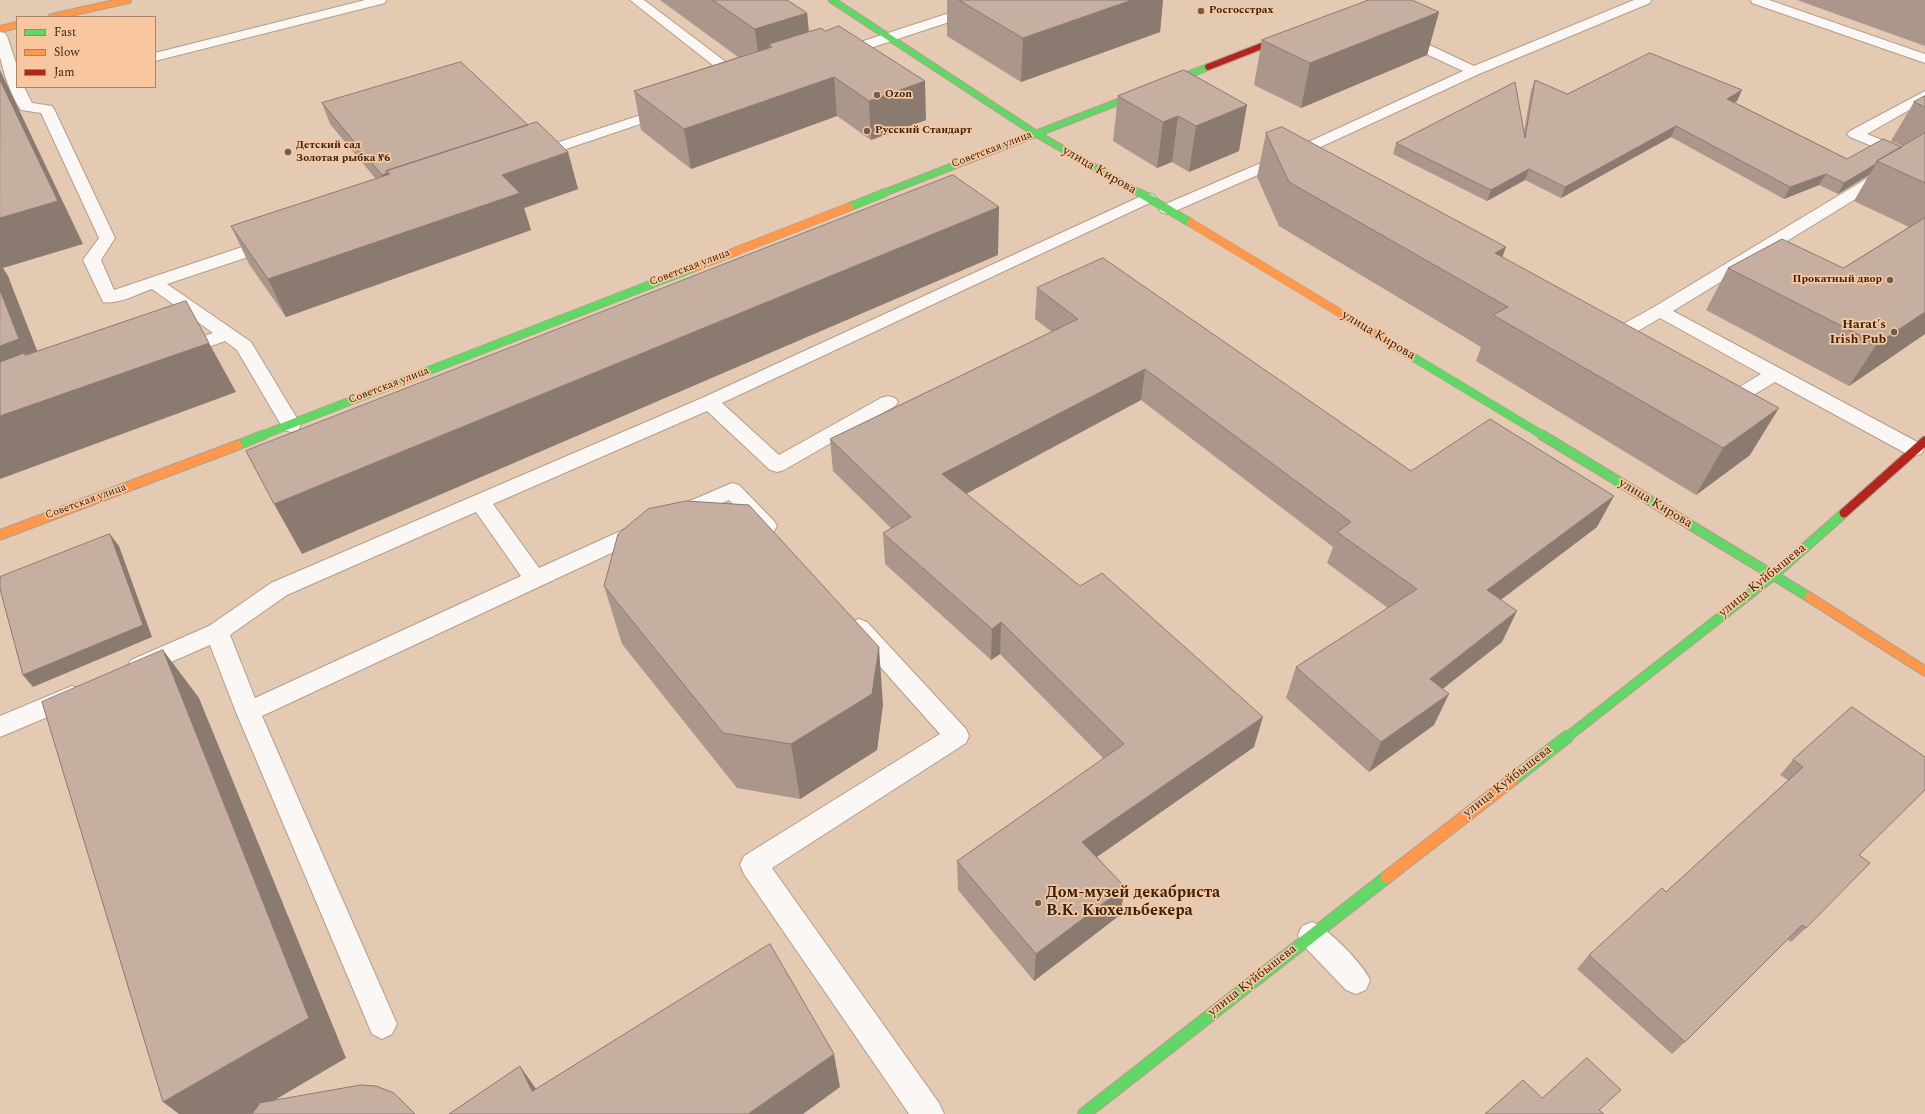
<!DOCTYPE html>
<html>
<head>
<meta charset="utf-8">
<style>
	body { margin:0 }
	#map { position:relative; width:1925px; height:1114px; overflow:hidden; background:#e4c9b3; font-family:Spectral,serif }
	canvas { display:block }
	.legend { position:absolute; left:16px; top:16px; width:140px; height:72px; box-sizing:border-box; background:#f8c79f; border:1px solid #aa8667; margin:0; padding:5px 7px; list-style:none; font-size:12px; color:#362414 }
	.legend li { display:flex; align-items:center; gap:8px; height:20px }
	.legend b { width:20px; border:1px solid #aa8667 }
</style>
</head>
<body>
<div id="map">
<canvas width="1925" height="1114"></canvas>
<ul class="legend">
<li><b style="height:5px;background:#63d668"></b>Fast</li>
<li><b style="height:5px;background:#ff974d"></b>Slow</li>
<li><b style="height:5px;background:#b3261e"></b>Jam</li>
</ul>
</div>
<script>
const c = document.querySelector('canvas').getContext('2d');
c.lineJoin = 'round';
function stroke(path, color, width, dash) { c.strokeStyle = color; c.lineWidth = width; c.lineCap = dash ? 'butt' : 'round'; c.setLineDash(dash || []); c.stroke(path); }
function fill(path, color) { c.fillStyle = color; c.fill(path, 'evenodd'); }
function drawText(font, color, halo, rows, align = 'center') {
  c.font = font + ' Spectral,serif'; c.lineWidth = 3.5; c.setLineDash([]); c.textBaseline = 'middle'; c.strokeStyle = halo; c.fillStyle = color; for (const [text, x, y, turn = 0] of rows) {
    c.save(); c.translate(x, y); c.rotate((+turn || 0) * Math.PI / 180); c.textAlign = isNaN(turn) ? turn : align; if (halo) c.strokeText(text, 0, 0); c.fillText(text, 0, 0); c.restore();
  }
}
const lane = new Path2D(`
	M 365,0 L 386,0 L 385,3 L 155,61 L 155,53 Z
	M 630,0 L 644,0 L 747,78 L 749,81 L 747,84 L 737,84 Z
	M 989,0 L 1008,0 L 1007,3 L 843,57 L 833,57 L 831,54 L 833,51 Z
	M 1634,0 L 1651,0 L 1650,3 L 1479,74 L 1301,156 L 1173,212 L 1167,214 L 1161,212 L 1159,209 L 1161,206 L 1291,150 L 1463,71 L 1396,40 L 1394,37 L 1396,34 L 1406,34 L 1474,66 Z
	M 1751,0 L 1769,0 L 1925,54 L 1925,63 L 1752,3 Z
	M 0,32 L 5,33 L 7,36 L 17,66 L 17,87 L 24,87 L 32,103 L 52,106 L 54,109 L 115,238 L 101,260 L 114,290 L 266,239 L 272,238 L 278,239 L 280,243 L 278,247 L 167,284 L 251,342 L 301,425 L 298,430 L 291,432 L 284,430 L 237,350 L 225,341 L 186,355 L 179,357 L 172,355 L 170,351 L 172,347 L 213,333 L 152,289 C 137,294 118,305 103,302 L 83,260 L 99,238 L 41,113 L 21,110 C 11,96 4,74 0,57 C 0,49 0,40 0,32 Z
	M 1925,91 L 1925,101 L 1867,134 L 1925,157 L 1925,168 L 1850,137 L 1847,134 L 1850,131 Z
	M 668,106 L 673,107 L 675,110 L 673,113 L 539,158 L 534,160 L 529,158 L 526,155 L 529,152 Z
	M 1887,168 L 1893,170 L 1895,173 L 1893,176 L 1673,311 L 1921,444 L 1924,449 L 1921,454 L 1914,456 L 1907,454 L 1775,382 L 1730,409 L 1723,411 L 1716,409 L 1713,405 L 1716,401 L 1761,374 L 1660,318 L 1621,341 L 1619,346 C 1610,348 1605,347 1600,340 L 1602,336 L 1654,307 L 1881,170 Z
	M 1148,193 L 1154,195 L 1156,198 L 1154,201 L 722,403 L 779,455 L 881,398 L 888,396 L 895,398 L 898,402 L 895,406 L 784,470 L 777,472 L 770,470 L 707,411 L 493,504 L 539,568 L 634,525 L 642,522 L 650,525 L 653,530 L 650,535 L 262,716 L 397,1024 L 392,1034 L 382,1039 L 372,1034 L 236,712 L 210,645 L 139,676 L 131,674 L 127,667 L 131,660 L 209,626 L 271,583 L 702,398 ZM 476,512 L 521,576 L 255,698 L 230,635 L 287,595 Z
	M 732,483 L 739,485 L 774,521 L 777,526 L 774,531 L 766,534 L 758,531 L 729,500 L 679,522 L 671,519 L 668,514 L 671,509 Z
	M 859,619 L 867,622 L 966,729 L 969,736 L 966,743 L 772,868 L 939,1103 L 944,1114 L 909,1114 L 744,874 L 740,865 L 744,856 L 940,734 L 851,634 L 847,628 L 851,622 Z
	M 72,686 L 81,689 L 84,696 L 81,703 L 0,737 L 0,716 Z
	M 1312,922 C 1328,928 1363,964 1370,980 L 1366,990 L 1356,994 L 1346,990 L 1302,944 L 1298,935 L 1302,926 Z`);
const fastFar3 = new Path2D(`
	M 832,0 L 1035,133 L 1141,194
	M 881,194 L 1208,67`);
const fastFar2 = new Path2D(`
	M 1140,193 L 1191,223
	M 849,207 L 884,193
	M 1388,342 L 1544,436
	M 260,436 L 693,268`);
const fastFar1 = new Path2D(`
	M 1542,435 L 1809,597
	M 238,445 L 263,435
	M 1566,738 L 1774,575 L 1844,513`);
const fast = new Path2D(`
	M 1512,780 L 1567,737
	M 1084,1114 L 1387,877`);
const slowFar3 = new Path2D(`
	M 52,17 L 128,0
	M 0,29 L 17,25`);
const slowFar2 = new Path2D(`
	M 1191,223 L 1388,342
	M 693,268 L 849,207`);
const slowFar1 = new Path2D(`
	M 0,535 L 238,445
	M 1809,597 L 1925,671`);
const slow = new Path2D(`
	M 1387,877 L 1512,780`);
const jamFar1 = new Path2D(`
	M 1208,67 L 1290,35`);
const jam = new Path2D(`
	M 1844,513 L 1925,441`);
stroke(lane, '#b29e8c', 2);
stroke(fastFar3, '#b29e8c', 8);
stroke(fastFar2, '#b29e8c', 9);
stroke(fastFar1, '#b29e8c', 11);
stroke(fast, '#b29e8c', 14);
stroke(slowFar3, '#b29e8c', 8);
stroke(slowFar2, '#b29e8c', 9);
stroke(slowFar1, '#b29e8c', 11);
stroke(slow, '#b29e8c', 14);
stroke(jamFar1, '#b29e8c', 8);
stroke(jam, '#b29e8c', 11);
fill(lane, '#fbf7f4');
stroke(fastFar3, '#63d668', 6);
stroke(fastFar2, '#63d668', 8);
stroke(fastFar1, '#63d668', 9);
stroke(fast, '#63d668', 12);
stroke(slowFar3, '#ff974d', 6);
stroke(slowFar2, '#ff974d', 8);
stroke(slowFar1, '#ff974d', 9);
stroke(slow, '#ff974d', 12);
stroke(jamFar1, '#b3261e', 6);
stroke(jam, '#b3261e', 9);
fill(new Path2D(`
	M 660,0 L 787,0 L 807,13 L 809,32 L 926,120 L 871,140 L 837,116 L 691,169 L 641,130 L 634,91 L 738,57 Z
	M 947,0 L 1163,0 L 1160,32 L 1021,82 L 947,36 Z
	M 1797,0 L 1925,0 L 1925,46 Z
	M 1439,12 L 1427,55 L 1301,108 L 1254,85 L 1262,40 Z
	M 1184,70 L 1239,151 L 1189,172 L 1172,162 L 1157,168 L 1113,141 L 1118,96 Z
	M 1535,80 L 1567,94 L 1742,90 L 1737,101 L 1734,102 L 1847,159 L 1903,146 L 1891,141 L 1914,102 L 1925,96 L 1925,334 L 1849,386 L 1706,310 L 1728,268 L 1843,268 L 1909,227 L 1854,201 L 1869,175 L 1838,194 L 1819,185 L 1784,199 L 1671,137 L 1561,198 L 1525,180 L 1487,201 L 1393,154 L 1396,143 L 1524,132 L 1531,91 Z
	M 322,103 L 528,125 L 568,152 L 578,189 L 524,208 L 531,230 L 286,317 L 249,264 L 231,226 L 376,179 L 330,124 Z
	M 1266,133 L 1502,257 L 1750,455 L 1696,495 L 1476,361 L 1481,347 L 1279,226 L 1257,177 Z
	M 1037,288 L 1411,471 L 1597,527 L 1501,600 L 1502,642 L 1442,689 L 1434,725 L 1369,772 L 1286,698 L 1296,667 L 1388,608 L 1327,563 L 1333,547 L 1141,400 L 966,494 L 1254,747 L 1097,857 L 1125,887 L 1120,915 L 1034,981 L 958,890 L 957,861 L 1104,759 L 1000,654 L 991,660 L 885,564 L 883,533 L 891,528 L 833,471 L 830,439 L 1052,332 L 1035,319 Z
	M 604,586 L 883,704 L 877,750 L 800,799 L 737,788 L 622,644 Z
	M 1852,707 L 1859,855 L 1806,928 L 1791,942 L 1787,939 L 1685,1042 L 1672,1054 L 1577,969 L 1589,955 L 1666,892 L 1788,780 L 1780,775 L 1793,760 Z`), '#aa968a');
fill(new Path2D(`
	M 1132,0 L 1163,0 L 1160,32 L 1021,82 L 1023,38 Z
	M 1439,12 L 1427,55 L 1301,108 L 1310,63 Z
	M 807,13 L 811,57 L 772,47 L 769,44 L 771,70 L 760,73 L 755,29 Z
	M 0,70 L 83,244 L 3,268 L 8,276 L 52,389 L 209,343 L 236,392 L 0,479 Z
	M 834,77 L 837,116 L 691,169 L 684,129 Z
	M 925,81 L 926,120 L 871,140 L 869,101 Z
	M 1742,90 L 1737,101 L 1721,109 L 1727,99 Z
	M 1247,105 L 1239,151 L 1189,172 L 1196,126 Z
	M 1178,116 L 1172,162 L 1157,168 L 1163,122 Z
	M 1676,126 L 1671,137 L 1561,198 L 1565,187 Z
	M 568,152 L 578,189 L 524,208 L 531,230 L 286,317 L 268,279 L 502,175 Z
	M 1876,164 L 1869,175 L 1838,194 L 1844,183 Z
	M 1529,169 L 1525,180 L 1487,201 L 1491,190 Z
	M 387,173 L 395,195 L 391,196 L 382,175 Z
	M 1826,174 L 1819,185 L 1784,199 L 1790,187 Z
	M 999,207 L 998,255 L 302,554 L 274,504 Z
	M 1506,247 L 1489,293 L 1495,253 Z
	M 1925,312 L 1925,334 L 1849,386 L 1877,344 Z
	M 1145,369 L 1141,400 L 943,506 L 942,474 Z
	M 1779,408 L 1750,455 L 1696,495 L 1723,448 Z
	M 1614,496 L 1597,527 L 1472,621 L 1487,590 Z
	M 110,534 L 119,546 L 152,637 L 33,687 L 23,675 Z
	M 1517,611 L 1502,642 L 1416,710 L 1430,679 Z
	M 1001,622 L 1000,654 L 991,660 L 992,629 Z
	M 879,647 L 883,704 L 877,750 L 800,799 L 791,744 Z
	M 163,650 L 199,698 L 346,1058 L 251,1114 L 179,1114 L 163,1102 Z
	M 1449,694 L 1434,725 L 1369,772 L 1381,742 Z
	M 1263,717 L 1254,747 L 1078,870 L 1082,842 Z
	M 1125,887 L 1120,915 L 1034,981 L 1036,954 Z
	M 834,1054 L 840,1087 L 803,1114 L 748,1114 Z
	M 520,1066 L 543,1099 L 532,1091 Z`), '#8b7a70');
const building = new Path2D(`
	M 713,0 L 787,0 L 807,13 L 755,29 Z
	M 959,0 L 1132,0 L 1023,38 Z
	M 1369,0 L 1412,0 L 1439,12 L 1310,63 L 1262,40 Z
	M 839,26 L 925,81 L 869,101 L 834,77 L 684,129 L 634,91 L 772,47 L 769,44 L 821,28 L 825,31 Z
	M 1650,53 L 1742,90 L 1727,99 L 1847,159 L 1883,139 L 1902,147 L 1877,161 L 1876,164 L 1844,183 L 1826,174 L 1790,187 L 1676,126 L 1565,187 L 1529,169 L 1491,190 L 1396,143 L 1515,82 L 1525,138 L 1535,80 L 1567,94 Z
	M 461,62 L 528,125 L 386,171 L 387,173 L 382,175 L 322,103 Z
	M 1184,70 L 1247,105 L 1196,126 L 1178,116 L 1163,122 L 1118,96 Z
	M 0,80 L 58,201 L 0,218 Z
	M 1925,96 L 1925,107 L 1914,102 Z
	M 537,122 L 568,152 L 502,175 L 520,193 L 268,279 L 231,226 L 390,174 L 386,171 Z
	M 1282,127 L 1506,247 L 1495,253 L 1779,408 L 1723,448 L 1493,315 L 1508,307 L 1289,182 L 1266,133 Z
	M 1925,133 L 1925,183 L 1877,161 Z
	M 953,175 L 999,207 L 274,504 L 246,451 Z
	M 1925,218 L 1925,312 L 1877,344 L 1728,268 L 1782,239 L 1843,268 Z
	M 1103,258 L 1411,471 L 1490,419 L 1614,496 L 1487,590 L 1517,611 L 1430,679 L 1449,694 L 1381,742 L 1296,667 L 1417,589 L 1337,532 L 1351,522 L 1145,369 L 942,474 L 1080,586 L 1102,573 L 1263,717 L 1082,842 L 1125,887 L 1036,954 L 957,861 L 1124,744 L 1001,622 L 992,629 L 883,533 L 911,517 L 830,439 L 1078,319 L 1037,288 Z
	M 0,290 L 19,339 L 0,346 Z
	M 186,301 L 209,343 L 0,416 L 0,362 L 24,353 L 25,355 Z
	M 686,501 L 749,505 L 879,647 L 872,694 L 791,744 L 723,733 L 604,586 L 618,534 L 648,509 Z
	M 110,534 L 143,625 L 23,675 L 0,589 L 0,577 Z
	M 163,650 L 309,1018 L 163,1102 L 42,702 Z
	M 1852,707 L 1925,757 L 1925,790 L 1859,855 L 1870,863 L 1806,928 L 1802,925 L 1685,1042 L 1589,955 L 1662,888 L 1666,892 L 1803,767 L 1793,760 Z
	M 770,944 L 834,1054 L 748,1114 L 449,1114 L 520,1066 L 532,1091 Z
	M 1587,1058 L 1621,1090 L 1599,1110 L 1604,1114 L 1485,1114 L 1523,1080 L 1542,1098 Z
	M 361,1085 L 376,1086 L 394,1093 L 415,1114 L 252,1114 L 260,1103 Z`);
fill(building, '#c6afa0');
stroke(building, '#8b7a70', 1);
for (const [x, y, r, color] of [
	[1201,11,4,"#735e4c"],
	[877,95,4,"#735e4c"],
	[867,131,4,"#735e4c"],
	[288,152,4,"#735e4c"],
	[1890,280,4,"#735e4c"],
	[1894,332,4,"#735e4c"],
	[1038,903,4,"#735e4c"]
]) { const dot = new Path2D(); dot.arc(x, y, r, 0, 2 * Math.PI); c.fillStyle = color; c.fill(dot); stroke(dot, '#f8c79f', 1.5); }
drawText('bold 11px', '#362414', '#f8c79f', [
	["Росгосстрах",1209,11],
	["Ozon",885,95],
	["Русский Стандарт",875,131],
	["Детский сад",296,146],
	["Золотая рыбка №6",296,159],
	["Прокатный двор",1882,280,"right"]
], 'left');
drawText('11px', '#362414', '#f8c79f', [
	["Советская улица",992,150,-21],
	["Советская улица",690,268,-21],
	["Советская улица",389,386,-21],
	["Советская улица",86,502,-20]
]);
drawText('13px', '#362414', '#f8c79f', [
	["улица Кирова",1099,171,30],
	["улица Кирова",1378,336,31],
	["улица Кирова",1655,504,31],
	["улица Куйбышева",1763,581,-39],
	["улица Куйбышева",1508,782,-38],
	["улица Куйбышева",1253,981,-38]
]);
drawText('bold 13px', '#362414', '#f8c79f', [
	["Harat's",1886,325],
	["Irish Pub",1886,340]
], 'right');
drawText('bold 16px', '#362414', '#f8c79f', [
	["Дом-музей декабриста",1046,894],
	["В.К. Кюхельбекера",1046,912]
], 'left');
</script>
</body>
</html>
